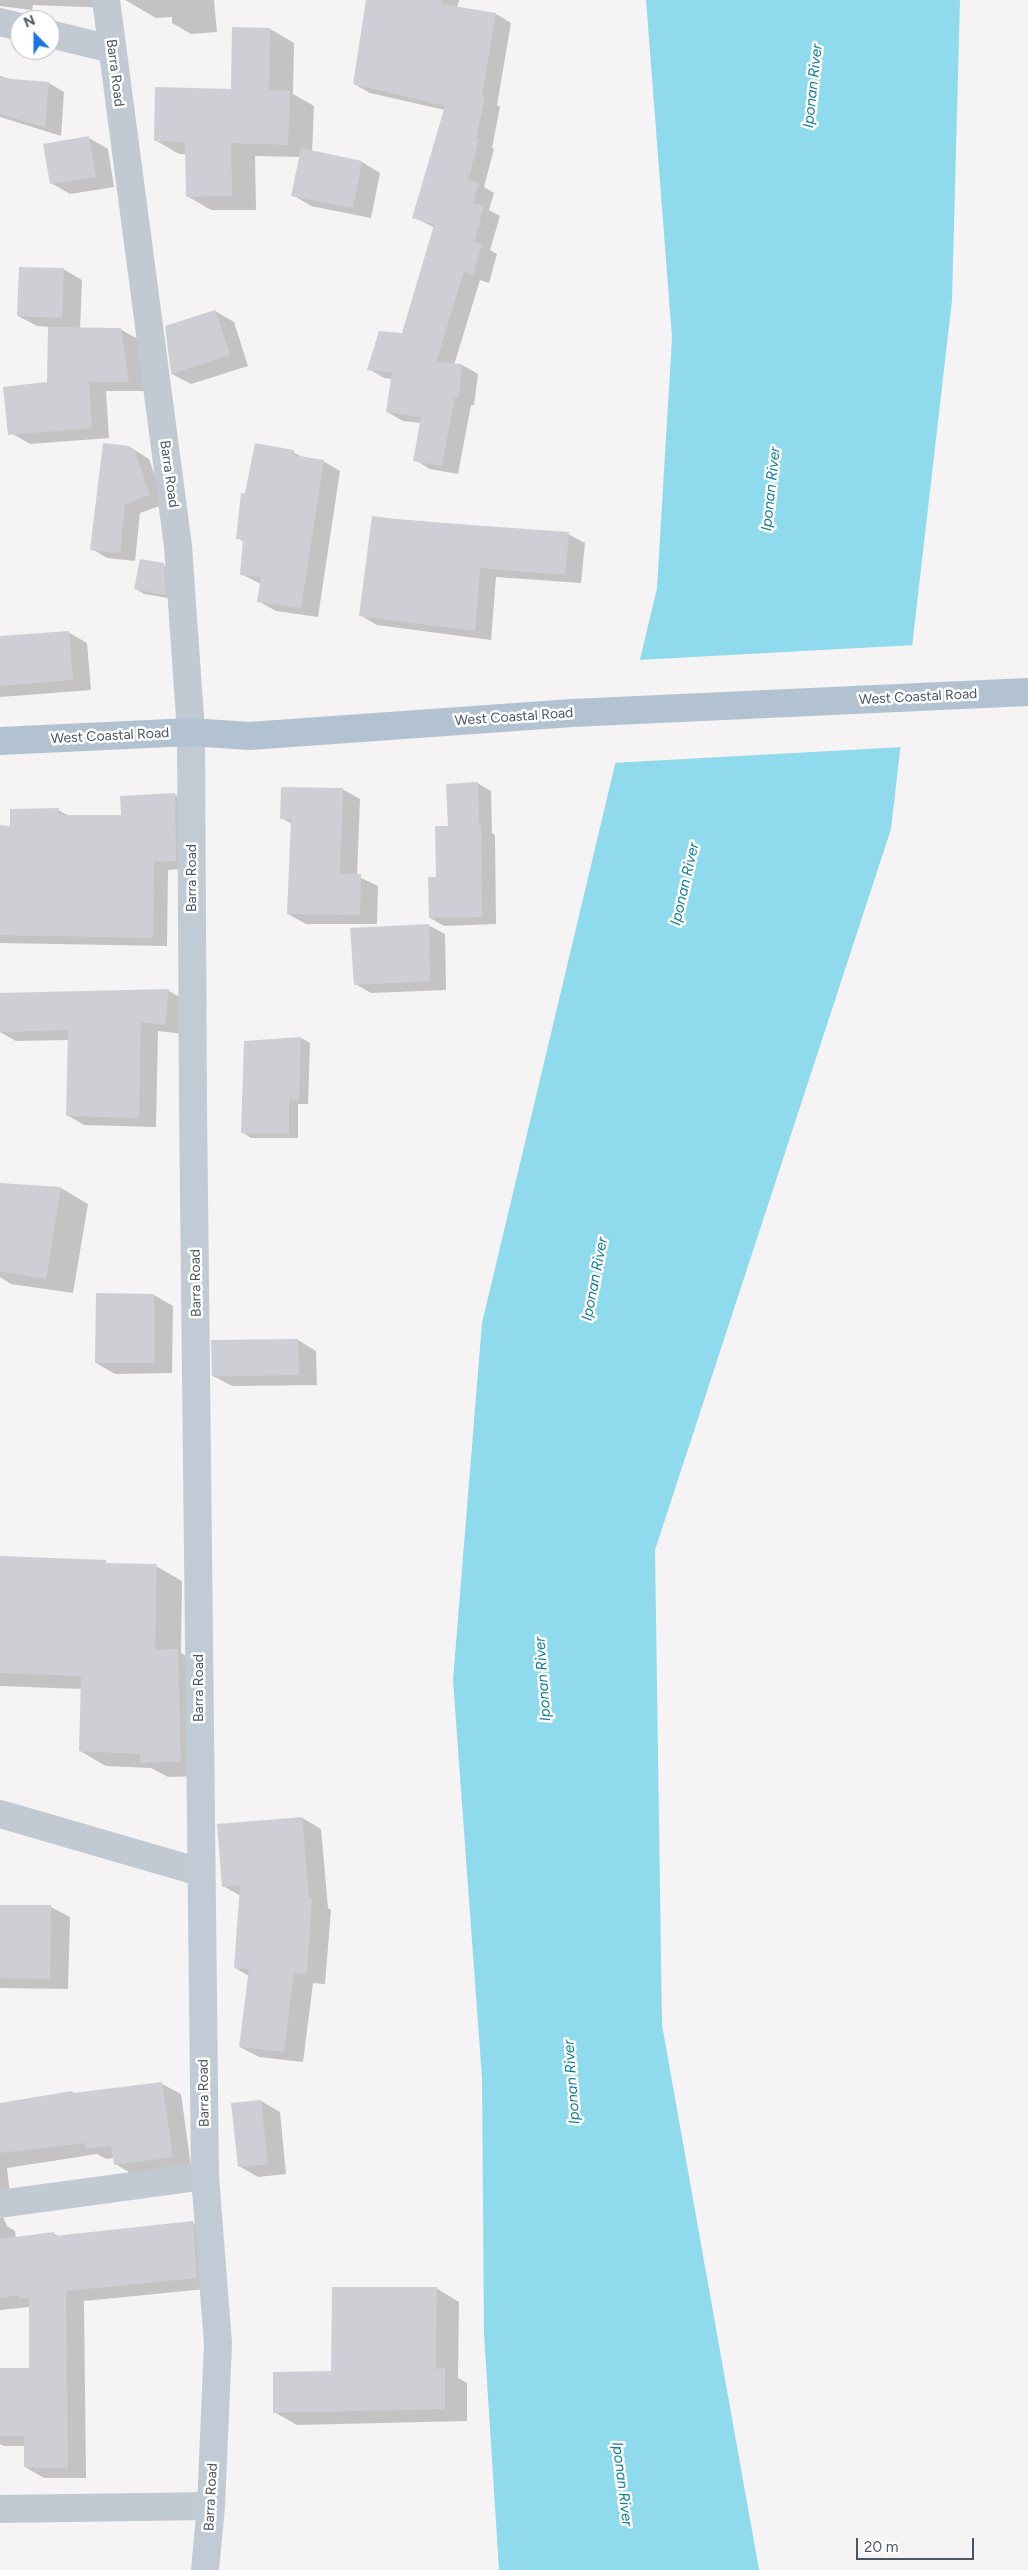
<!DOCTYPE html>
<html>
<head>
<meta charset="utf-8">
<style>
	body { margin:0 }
	#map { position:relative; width:1028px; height:2570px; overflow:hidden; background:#f5f3f3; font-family:Figtree,sans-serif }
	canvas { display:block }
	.north { position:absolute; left:10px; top:10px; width:50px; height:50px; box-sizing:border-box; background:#fff; border:1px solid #b7bbc0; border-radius:50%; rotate:338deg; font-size:14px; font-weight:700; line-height:20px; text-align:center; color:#4a5661 }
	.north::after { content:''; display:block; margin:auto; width:18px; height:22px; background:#1a73e8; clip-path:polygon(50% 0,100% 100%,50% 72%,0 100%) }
	.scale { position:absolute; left:856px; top:2538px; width:118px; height:22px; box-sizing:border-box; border:2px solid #4a5661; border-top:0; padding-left:6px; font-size:15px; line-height:18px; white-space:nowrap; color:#4a5661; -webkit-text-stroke:4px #fff; paint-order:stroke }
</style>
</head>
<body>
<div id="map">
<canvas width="1028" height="2570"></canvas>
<div class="north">N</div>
<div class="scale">20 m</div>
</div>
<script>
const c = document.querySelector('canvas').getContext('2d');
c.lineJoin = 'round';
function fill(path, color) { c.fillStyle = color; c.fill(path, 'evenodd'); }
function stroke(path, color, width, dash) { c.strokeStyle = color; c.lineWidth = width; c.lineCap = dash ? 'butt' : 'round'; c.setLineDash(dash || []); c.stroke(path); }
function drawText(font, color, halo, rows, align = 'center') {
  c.font = font + ' Figtree,sans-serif'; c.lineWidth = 5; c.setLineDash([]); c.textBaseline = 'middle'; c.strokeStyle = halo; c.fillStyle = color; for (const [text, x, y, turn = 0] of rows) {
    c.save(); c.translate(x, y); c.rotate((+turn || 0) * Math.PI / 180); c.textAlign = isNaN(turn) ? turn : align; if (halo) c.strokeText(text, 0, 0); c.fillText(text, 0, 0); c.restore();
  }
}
fill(new Path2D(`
	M 646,0 L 960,0 L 952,300 L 891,829 L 655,1550 L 662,2025 L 759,2570 L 499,2570 L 484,2334 L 482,2078 L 453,1680 L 482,1323 L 657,588 L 672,338 Z`), '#90daee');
fill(new Path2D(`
	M 915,645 L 903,747 L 612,763 L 637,660 Z`), '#f5f3f3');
fill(new Path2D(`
	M 0,0 L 114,0 L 110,8 L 33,5 L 32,10 L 0,6 Z
	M 125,0 L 214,0 L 217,32 L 191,34 L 172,23 L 172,17 L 156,18 Z
	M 368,0 L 459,0 L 457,8 L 496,14 L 511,23 L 497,105 L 500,107 L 492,148 L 494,149 L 484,187 L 494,193 L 489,210 L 500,216 L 490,250 L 497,254 L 489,283 L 480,280 L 454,365 L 462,365 L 478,374 L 474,405 L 471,405 L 458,474 L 430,469 L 415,460 L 421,423 L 403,421 L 387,412 L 392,379 L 384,378 L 369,369 L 403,334 L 435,228 L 413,217 L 445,110 L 370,93 L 354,84 Z
	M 270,29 L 294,43 L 293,94 L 314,106 L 312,152 L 362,162 L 380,173 L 371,218 L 311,206 L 293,195 L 300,157 L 255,156 L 256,210 L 211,210 L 187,196 L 187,154 L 179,154 L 155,140 L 232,91 Z
	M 0,76 L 12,80 L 49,83 L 64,92 L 61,136 L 0,117 Z
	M 89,138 L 108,149 L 114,187 L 70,194 L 51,183 Z
	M 63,269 L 82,280 L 80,329 L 120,329 L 138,339 L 146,391 L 106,391 L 109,438 L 30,444 L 13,434 L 49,383 L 49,327 L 37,326 L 18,316 Z
	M 215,311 L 234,322 L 248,366 L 191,384 L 172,374 L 166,326 Z
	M 130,447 L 149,459 L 165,504 L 140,513 L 135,561 L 107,558 L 92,549 Z
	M 293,452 L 304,458 L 323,461 L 340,471 L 318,617 L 276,611 L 258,601 L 261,584 L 241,574 L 244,542 L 238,538 L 246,494 Z
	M 373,517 L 568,534 L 585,543 L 581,583 L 496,577 L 491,640 L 377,625 L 360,615 Z
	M 163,565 L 173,570 L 175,599 L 144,594 L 135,588 Z
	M 68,632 L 87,643 L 91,690 L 0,697 L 0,638 Z
	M 477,783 L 491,791 L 492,833 L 495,835 L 496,924 L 444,926 L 430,918 L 437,878 L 449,827 Z
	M 342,789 L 360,799 L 357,876 L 378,886 L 377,924 L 306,924 L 288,914 L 292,824 L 281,818 Z
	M 174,794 L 189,803 L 190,868 L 168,870 L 167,946 L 0,943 L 0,827 L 11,827 L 58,810 L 71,817 L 123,817 Z
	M 428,925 L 445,934 L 446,990 L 371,993 L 355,984 Z
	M 169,991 L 187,1001 L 183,1034 L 158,1031 L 156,1127 L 84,1125 L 67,1115 L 69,1040 L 16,1041 L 0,1032 L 0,994 Z
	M 301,1038 L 310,1043 L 308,1104 L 298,1104 L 298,1138 L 251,1138 L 242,1132 L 245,1042 Z
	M 0,1184 L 61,1188 L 88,1204 L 73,1293 L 11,1284 L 0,1277 Z
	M 154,1295 L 173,1306 L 172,1373 L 115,1374 L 96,1363 Z
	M 298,1340 L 316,1351 L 317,1385 L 232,1386 L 213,1376 Z
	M 0,1557 L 156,1566 L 182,1581 L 181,1653 L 204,1666 L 206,1776 L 168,1777 L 151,1768 L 106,1766 L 80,1751 L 82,1689 L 0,1686 Z
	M 302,1818 L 321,1829 L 328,1908 L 331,1910 L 325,1984 L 313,1983 L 303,2062 L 259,2057 L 240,2047 L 249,1976 L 235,1968 L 241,1896 L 223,1886 Z
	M 0,1906 L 51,1907 L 70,1917 L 68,1989 L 0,1988 Z
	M 162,2084 L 181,2094 L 191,2167 L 134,2175 L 115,2164 L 114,2158 L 106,2159 L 97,2154 L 7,2168 L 11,2202 L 3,2217 L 7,2226 L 15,2231 L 16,2238 L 53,2233 L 60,2237 L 193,2223 L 211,2233 L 216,2288 L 84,2301 L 86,2478 L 44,2478 L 25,2467 L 25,2446 L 4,2446 L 0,2444 L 0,2369 L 30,2369 L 30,2307 L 0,2310 L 0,2104 Z
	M 261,2101 L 280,2112 L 286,2174 L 258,2177 L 239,2166 Z
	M 436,2288 L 459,2302 L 458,2378 L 467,2383 L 467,2421 L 297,2425 L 274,2412 L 332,2372 Z`), '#0003');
fill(new Path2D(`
	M 366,0 L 441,0 L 441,4 L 496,13 L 482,96 L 485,97 L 476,138 L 479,139 L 468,180 L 479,183 L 473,203 L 484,206 L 474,242 L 482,244 L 473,275 L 464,272 L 436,362 L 462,364 L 459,397 L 455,397 L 442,466 L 413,461 L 421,417 L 386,412 L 392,372 L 367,370 L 379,331 L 402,333 L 434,225 L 412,218 L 445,106 L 353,84 Z
	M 232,27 L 270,28 L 269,90 L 290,91 L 288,145 L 231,143 L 232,196 L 186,197 L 185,142 L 154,141 L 155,87 L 231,89 Z
	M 0,78 L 49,82 L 45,127 L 0,114 Z
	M 89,136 L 96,177 L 50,184 L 43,144 Z
	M 301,148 L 362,161 L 353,208 L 291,196 Z
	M 19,267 L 64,268 L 62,318 L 17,316 Z
	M 215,310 L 230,355 L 171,374 L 165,326 Z
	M 48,327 L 121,328 L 129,382 L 89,382 L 92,428 L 8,435 L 3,387 L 47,382 Z
	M 103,443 L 130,446 L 130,450 L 134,449 L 150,495 L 125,504 L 120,553 L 90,550 Z
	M 255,443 L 294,450 L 293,455 L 324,460 L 301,608 L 257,602 L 261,577 L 240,575 L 243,539 L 236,539 L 241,493 L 245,493 Z
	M 372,516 L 401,520 L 569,532 L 565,575 L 480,568 L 475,631 L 359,616 Z
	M 140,559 L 164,563 L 166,595 L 134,589 Z
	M 69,631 L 73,680 L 0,686 L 0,636 Z
	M 478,782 L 479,826 L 481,826 L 482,917 L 429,918 L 428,877 L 436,877 L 435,826 L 448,826 L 446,784 Z
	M 281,787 L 343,788 L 340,874 L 361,874 L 360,915 L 287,914 L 291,819 L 280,819 Z
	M 175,793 L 176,861 L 154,862 L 153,938 L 0,935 L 0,825 L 10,826 L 10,809 L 59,808 L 59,815 L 121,815 L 120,796 Z
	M 429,924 L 430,981 L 354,985 L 350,928 Z
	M 169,989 L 165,1025 L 141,1022 L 139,1118 L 66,1116 L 68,1030 L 0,1032 L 0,993 Z
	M 301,1037 L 299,1100 L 289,1099 L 289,1134 L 241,1133 L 244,1041 Z
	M 0,1183 L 61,1187 L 46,1279 L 0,1271 Z
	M 96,1293 L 154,1294 L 154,1363 L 95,1363 Z
	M 298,1339 L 299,1375 L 212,1376 L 211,1340 Z
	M 0,1556 L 106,1560 L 106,1563 L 157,1564 L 155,1650 L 178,1649 L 181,1761 L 140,1763 L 140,1754 L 79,1751 L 81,1676 L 0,1673 Z
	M 302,1817 L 309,1898 L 312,1898 L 307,1974 L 294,1973 L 284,2052 L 239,2047 L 249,1969 L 234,1968 L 240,1885 L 222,1887 L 217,1824 Z
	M 0,1905 L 51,1905 L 50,1979 L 0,1978 Z
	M 162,2082 L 173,2157 L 114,2165 L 111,2146 L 86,2149 L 85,2143 L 0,2153 L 0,2103 L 72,2091 L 73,2093 Z
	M 261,2100 L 268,2164 L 238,2167 L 231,2103 Z
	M 193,2221 L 197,2278 L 66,2291 L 68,2468 L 24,2467 L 24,2436 L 0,2436 L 0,2368 L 29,2368 L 29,2297 L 19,2298 L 19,2295 L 0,2298 L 0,2239 L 54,2232 L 54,2236 Z
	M 332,2287 L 437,2287 L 436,2369 L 445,2368 L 445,2409 L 273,2413 L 273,2372 L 331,2371 Z`), '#cdcfd5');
stroke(new Path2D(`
	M 106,0 L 178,546 L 191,732
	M 0,22 L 20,27
	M 50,34 L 111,49
	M 0,1814 L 200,1872
	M 0,2204 L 205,2176
	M 0,2509 L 211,2506`), '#c1cad2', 28);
stroke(new Path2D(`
	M 191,732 L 193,1106 L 205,2176 L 218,2344 L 211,2506 L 205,2570`), '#c1cbd6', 28);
stroke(new Path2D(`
	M 0,741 L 191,732 L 249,736 L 572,713 L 1028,692`), '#b3c2d1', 28);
drawText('14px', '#4a5661', '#fff', [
	["Barra Road",115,73,83],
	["Barra Road",169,474,82],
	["West Coastal Road",918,697,-3],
	["West Coastal Road",514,717,-4],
	["West Coastal Road",110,736,-3],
	["Barra Road",192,878,-90],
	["Barra Road",196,1283,-91],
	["Barra Road",199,1688,-90],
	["Barra Road",204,2093,-91],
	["Barra Road",211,2497,-87]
]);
drawText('italic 15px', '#0c7c9b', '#fff', [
	["Iponan River",813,86,-84],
	["Iponan River",771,489,-84],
	["Iponan River",685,884,-77],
	["Iponan River",595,1279,-79],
	["Iponan River",543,1679,-94],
	["Iponan River",572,2082,-94],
	["Iponan River",622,2484,83]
]);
</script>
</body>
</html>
